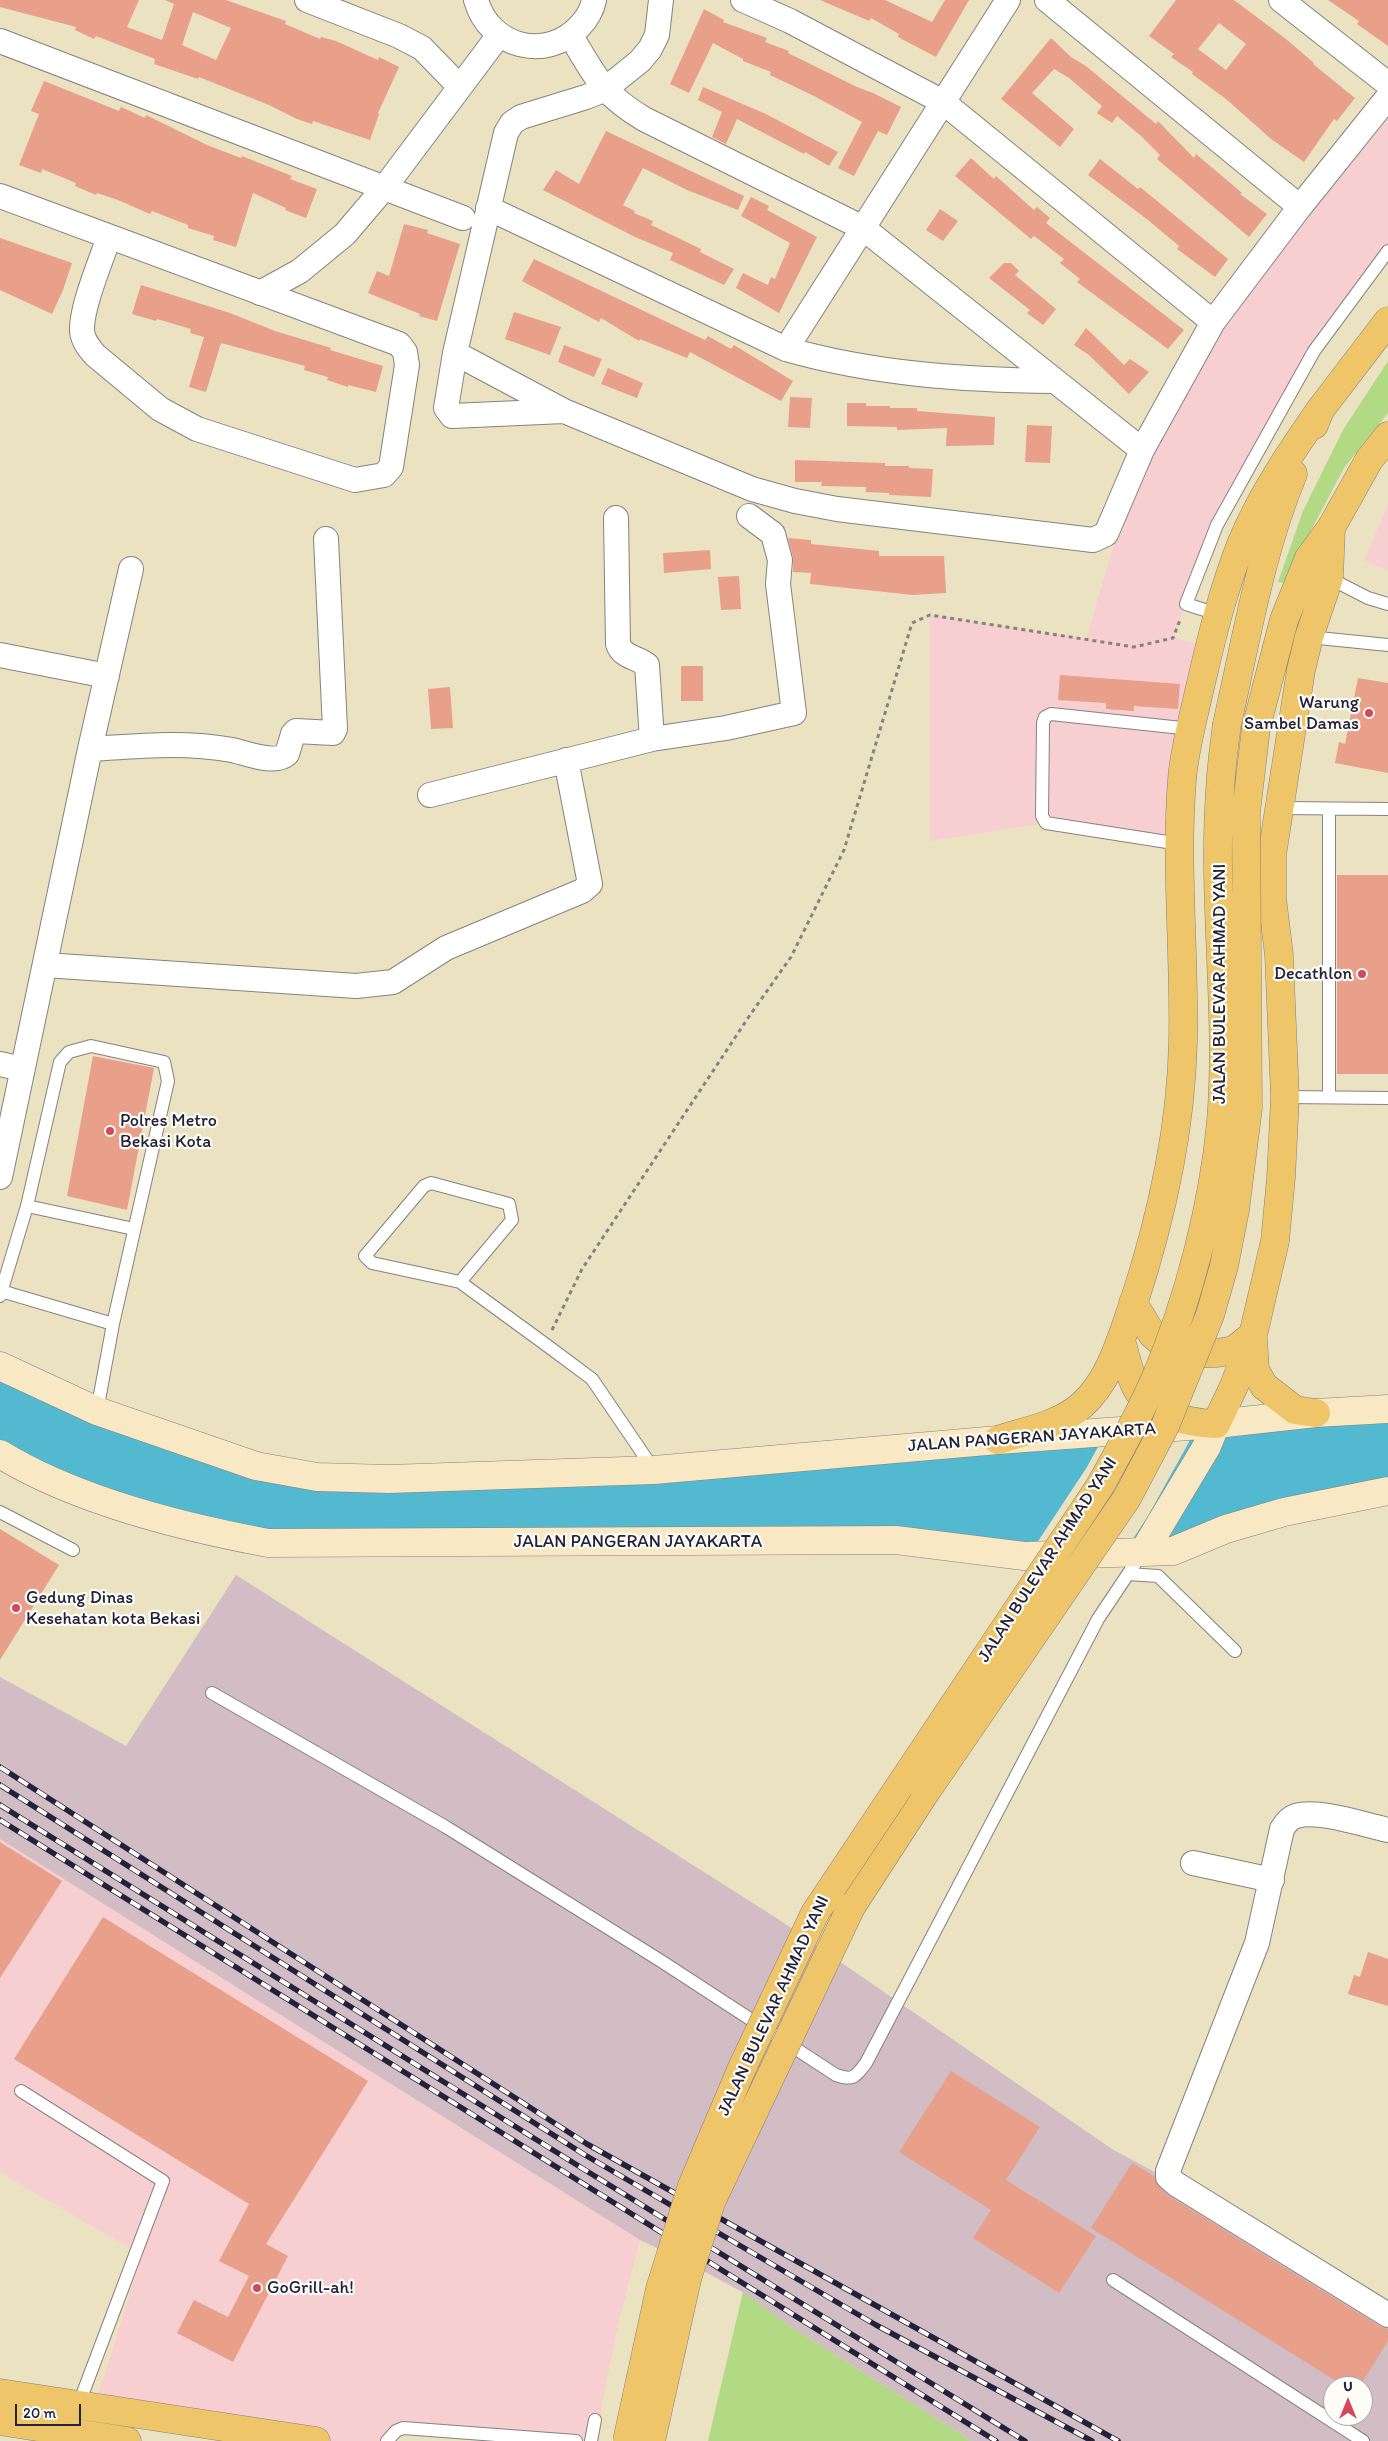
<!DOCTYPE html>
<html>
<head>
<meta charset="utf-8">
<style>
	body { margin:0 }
	#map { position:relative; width:1388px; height:2441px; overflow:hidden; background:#ebe2c2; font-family:Itim,sans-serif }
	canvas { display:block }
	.north { position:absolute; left:1323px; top:2376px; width:50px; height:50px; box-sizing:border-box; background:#fdfcf7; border:1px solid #a5a5ac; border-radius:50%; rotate:0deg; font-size:14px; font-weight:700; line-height:20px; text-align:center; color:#22223b }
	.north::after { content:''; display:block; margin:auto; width:18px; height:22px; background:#d1495b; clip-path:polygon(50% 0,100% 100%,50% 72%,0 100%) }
	.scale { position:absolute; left:15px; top:2404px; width:66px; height:22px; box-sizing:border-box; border:2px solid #22223b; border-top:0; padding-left:6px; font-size:15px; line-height:18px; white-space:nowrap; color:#22223b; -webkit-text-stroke:4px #fdfcf7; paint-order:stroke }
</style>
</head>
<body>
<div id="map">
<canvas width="1388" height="2441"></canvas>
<div class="north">U</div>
<div class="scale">20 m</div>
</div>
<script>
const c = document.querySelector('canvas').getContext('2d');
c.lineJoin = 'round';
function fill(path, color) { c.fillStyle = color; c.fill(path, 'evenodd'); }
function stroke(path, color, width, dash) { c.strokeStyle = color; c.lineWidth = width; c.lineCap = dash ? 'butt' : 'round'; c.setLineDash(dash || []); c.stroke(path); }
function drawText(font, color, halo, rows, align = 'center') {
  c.font = font + ' Itim,sans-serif'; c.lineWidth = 4.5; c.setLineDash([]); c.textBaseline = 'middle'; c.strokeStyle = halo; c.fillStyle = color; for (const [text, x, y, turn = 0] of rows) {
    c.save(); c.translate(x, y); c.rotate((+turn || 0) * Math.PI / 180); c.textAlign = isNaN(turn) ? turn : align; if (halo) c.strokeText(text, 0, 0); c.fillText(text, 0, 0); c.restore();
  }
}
fill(new Path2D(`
	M 1388,97 L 1388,251 L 1313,351 L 1217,525 L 1173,637 L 1209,648 L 1180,844 L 1046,823 L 930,841 L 930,615 L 1086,639 L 1142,450 L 1213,322 Z
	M 1388,504 L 1388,571 L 1364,561 Z
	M 0,1839 L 640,2240 L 617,2329 L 602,2404 L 599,2441 L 408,2428 L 387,2441 L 316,2441 L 94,2409 L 142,2255 L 0,2173 Z`), '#f7cfd0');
fill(new Path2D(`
	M 236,1575 L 778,1919 L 1112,2149 L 1299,2250 L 1388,2308 L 1388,2441 L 972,2441 L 791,2327 L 742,2292 L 687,2262 L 640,2240 L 0,1839 L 0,1677 L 126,1746 ZM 1333,2386 L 1363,2386 L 1363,2416 L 1333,2416 Z`), '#d2bdc5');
fill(new Path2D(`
	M 1388,361 L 1388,413 L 1344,468 L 1308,536 L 1286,583 L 1278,582 L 1303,511 L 1343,430 Z
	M 743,2292 L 791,2327 L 972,2441 L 708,2441 Z`), '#b2d983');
fill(new Path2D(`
	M 0,1366 L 256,1466 L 389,1479 L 1388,1409 L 1388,1491 L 1173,1551 L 268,1543 L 0,1454 Z`), '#52b9d0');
fill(new Path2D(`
	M 1199,1424 L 1148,1516 L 1123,1554 L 1027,1558 L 1087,1467 L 1105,1434 Z`), '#ebe2c2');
fill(new Path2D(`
	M 0,0 L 139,0 L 127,27 L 162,40 L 174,4 L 165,0 L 226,0 L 286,21 L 285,24 L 320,39 L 321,37 L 336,41 L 378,60 L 379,57 L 399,67 L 378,113 L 379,114 L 370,140 L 313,121 L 312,124 L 297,119 L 269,105 L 199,77 L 198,79 L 154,64 L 155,59 L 96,36 L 94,39 L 75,30 L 76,27 L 0,7 ZM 193,12 L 231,28 L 216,60 L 182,45 Z
	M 820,0 L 885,0 L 932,22 L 945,0 L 969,0 L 936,57 L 898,37 L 899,34 L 871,18 L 869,21 Z
	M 1176,0 L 1234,0 L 1286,39 L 1314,63 L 1313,64 L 1355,98 L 1337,121 L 1334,119 L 1304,162 L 1271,139 L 1226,99 L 1192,74 L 1193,72 L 1171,57 L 1174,54 L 1149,36 ZM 1219,23 L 1246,44 L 1226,70 L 1198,49 Z
	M 1328,0 L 1388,0 L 1388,46 L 1357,24 L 1359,21 Z
	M 704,9 L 724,20 L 723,22 L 767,38 L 765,42 L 789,51 L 788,53 L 857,87 L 873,93 L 901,107 L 887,135 L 878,131 L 854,176 L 838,168 L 862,122 L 814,96 L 770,75 L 771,72 L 743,61 L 743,59 L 713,43 L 689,93 L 670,84 Z
	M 1051,38 L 1071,57 L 1086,66 L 1156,124 L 1158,121 L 1194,158 L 1196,154 L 1242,193 L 1240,194 L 1267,214 L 1249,237 L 1157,159 L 1160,155 L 1141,136 L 1117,116 L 1112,123 L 1097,113 L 1102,106 L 1069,78 L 1054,69 L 1032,93 L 1074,129 L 1060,147 L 1001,99 Z
	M 44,81 L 119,111 L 121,107 L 145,118 L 146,115 L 207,145 L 241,158 L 242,156 L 292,176 L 290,179 L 317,189 L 306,218 L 285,210 L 286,208 L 253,193 L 236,247 L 213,240 L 214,236 L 188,228 L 188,225 L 152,211 L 150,214 L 118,200 L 97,193 L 96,195 L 75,186 L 76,183 L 42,169 L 41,173 L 19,165 L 39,114 L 31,111 Z
	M 703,87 L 766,114 L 838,152 L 829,166 L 805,152 L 804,154 L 737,119 L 726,144 L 712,137 L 722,112 L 698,100 Z
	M 606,131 L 744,196 L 738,210 L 687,190 L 643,168 L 623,205 L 635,211 L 634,213 L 653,221 L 651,225 L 701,249 L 700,252 L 734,269 L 724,285 L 670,260 L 673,253 L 635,237 L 543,190 L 556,170 L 579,184 Z
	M 971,158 L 994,179 L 996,176 L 1034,210 L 1037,207 L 1050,218 L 1046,223 L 1184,330 L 1168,349 L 1077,282 L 1080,279 L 1060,263 L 1064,259 L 1034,236 L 1031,239 L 955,176 Z
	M 1100,159 L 1138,189 L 1140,187 L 1228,259 L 1215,277 L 1177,249 L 1179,246 L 1148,220 L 1088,175 Z
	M 751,197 L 769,206 L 767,210 L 817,237 L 779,313 L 736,288 L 743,273 L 768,285 L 771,277 L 775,279 L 790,243 L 741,216 Z
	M 940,209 L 958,221 L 943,241 L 926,230 Z
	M 404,224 L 428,230 L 427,233 L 460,244 L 437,321 L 419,316 L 420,314 L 368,293 L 377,271 L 389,276 Z
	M 0,238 L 72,263 L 63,290 L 52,314 L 0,290 Z
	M 534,259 L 705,340 L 708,336 L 731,349 L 734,345 L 793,381 L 781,401 L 690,352 L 687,358 L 640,339 L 639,341 L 601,318 L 599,322 L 522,281 Z
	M 1004,263 L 1011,263 L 1019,271 L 1015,275 L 1056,309 L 1043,325 L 1027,313 L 1030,310 L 989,278 Z
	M 141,285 L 230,313 L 275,331 L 331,348 L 330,350 L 383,366 L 376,392 L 348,385 L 348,387 L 327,380 L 328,377 L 304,370 L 305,366 L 221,343 L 206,392 L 189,387 L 204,337 L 190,333 L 191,329 L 157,319 L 156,321 L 132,314 Z
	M 514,312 L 561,327 L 550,355 L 505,339 Z
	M 1086,328 L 1124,365 L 1130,359 L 1149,372 L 1129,394 L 1089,355 L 1074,345 Z
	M 564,345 L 602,359 L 594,377 L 558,362 Z
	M 608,368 L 643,383 L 637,398 L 601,384 Z
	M 790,397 L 812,398 L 810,428 L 788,427 Z
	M 847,403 L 866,403 L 866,406 L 890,406 L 890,408 L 917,408 L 917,411 L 995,417 L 994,445 L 946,446 L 947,428 L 897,430 L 897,427 L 847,426 Z
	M 1027,425 L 1052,426 L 1050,463 L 1025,462 Z
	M 795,460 L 885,463 L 885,466 L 909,466 L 909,468 L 933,469 L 931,497 L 889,495 L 889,493 L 866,492 L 866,487 L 821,486 L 822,482 L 795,482 Z
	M 788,538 L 811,540 L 811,544 L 879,551 L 879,556 L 944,556 L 946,593 L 913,595 L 810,584 L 811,573 L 793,572 L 793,557 Z
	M 710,550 L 711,569 L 664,573 L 663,553 Z
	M 739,576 L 741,609 L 721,610 L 718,577 Z
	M 681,666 L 703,666 L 703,701 L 681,701 Z
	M 1060,675 L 1180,684 L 1178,709 L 1134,706 L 1134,711 L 1106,709 L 1106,703 L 1058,700 Z
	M 1358,678 L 1388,683 L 1388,773 L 1335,763 L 1339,742 L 1345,744 Z
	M 450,687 L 453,728 L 431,729 L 428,689 Z
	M 1337,875 L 1388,875 L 1388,1074 L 1337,1074 Z
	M 93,1056 L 154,1068 L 127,1210 L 67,1196 Z
	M 0,1529 L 59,1565 L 0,1660 Z
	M 0,1842 L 62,1881 L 0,1978 Z
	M 103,1917 L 368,2081 L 266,2244 L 288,2256 L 233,2362 L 177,2333 L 194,2300 L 228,2317 L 249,2276 L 219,2261 L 249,2204 L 14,2059 Z
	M 1368,1952 L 1388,1959 L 1388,2006 L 1348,1994 L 1354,1975 L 1360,1977 Z
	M 951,2071 L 1040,2127 L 1006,2180 L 1096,2236 L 1059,2293 L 973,2238 L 991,2210 L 899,2152 Z
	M 1132,2163 L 1154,2176 L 1159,2187 L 1169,2196 L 1381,2327 L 1388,2329 L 1388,2341 L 1360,2386 L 1344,2386 L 1091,2228 Z`), '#e8a08a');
const lane = new Path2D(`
	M 1329,578 L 1368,598 L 1388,604
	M 1217,614 L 1186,604 L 1217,525 L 1314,351 L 1388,251
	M 1309,637 L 1388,645
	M 1280,808 L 1388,809
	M 1329,809 L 1329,1097
	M 1180,844 L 1046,823 L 1042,816 L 1043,723 L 1045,717 L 1051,714 L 1191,729
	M 1285,1097 L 1388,1098
	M 27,1206 L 134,1229
	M 460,1282 L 512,1220 L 509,1204 L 431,1183 L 424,1186 L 365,1256 L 372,1263 L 460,1282 L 545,1344 L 592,1379 L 654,1470
	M 1,1291 L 113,1324
	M 0,1296 L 27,1206 L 60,1062 L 69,1052 L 91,1046 L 164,1062 L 168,1081 L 113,1324 L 97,1411
	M 0,1512 L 73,1550
	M 1128,1574 L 1158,1576 L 1235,1651
	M 212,1693 L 446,1827 L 661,1961 L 836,2075 C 854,2081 855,2077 866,2063 L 1098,1619 L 1142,1553
	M 21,2091 L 163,2181 L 78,2406
	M 1113,2280 L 1363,2441
	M 387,2441 L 396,2431 L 403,2428 L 576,2441
	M 591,2441 L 595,2420`);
const street = new Path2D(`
	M 307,0 L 399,36 L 422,48 L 459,86
	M 476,0 C 489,47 546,62 579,27 C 586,20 592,10 594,0
	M 661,0 L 657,35 L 650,49 L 640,61 L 604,90 L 586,97 L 521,117 L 512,123 L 506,133 L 455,353 L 564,411 L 752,489 L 795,501 L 837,509 L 1093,540 L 1106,534 L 1142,450 L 1213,322 L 1299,208 L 1388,97
	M 743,0 L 790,21 L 943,102 L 1213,322
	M 1047,0 L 1300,207
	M 1281,0 L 1388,84
	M 571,36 C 595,76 602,94 644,119 L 863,228 L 1142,450
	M 0,41 L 463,218
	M 0,196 L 399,344 L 405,352 L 407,365 L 391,467 L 384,475 L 355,480 L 197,429 L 160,409 L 95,355 C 89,348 83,341 82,331 C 81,307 101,261 109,237
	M 488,208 L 786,349 C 873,374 965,380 1054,381
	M 260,293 L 300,271 L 345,234 L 385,187 L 499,35
	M 786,349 L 1008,0
	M 455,353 L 446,408 L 452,416 L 564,411
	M 616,518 L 618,644 C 622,657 637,657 647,665 L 652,739
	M 0,655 L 107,676
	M 90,749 C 138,746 184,741 232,750 C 246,753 275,765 287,754 L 293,734 L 296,731 L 333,733 L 335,729 L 326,539
	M 430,795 L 652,739 L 726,728 L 794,713 L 778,584 L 780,560 L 773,534 L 749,516
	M 45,965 L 356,986 L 393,982 L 446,948 L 582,891 L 590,884 L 566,760
	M 0,1064 L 22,1069
	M 0,1177 L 90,749 L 131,569
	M 1388,1830 C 1364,1825 1319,1809 1296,1816 C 1289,1818 1285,1824 1282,1829 L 1257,1943 L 1168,2171 L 1168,2177 L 1176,2184 L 1388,2315
	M 1193,1863 L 1272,1880`);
const secondary = new Path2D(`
	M 0,1366 L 97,1411 L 256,1466 L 317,1477 L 389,1479 L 654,1470 L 998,1440 L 1216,1424 L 1316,1413 L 1388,1409
	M 0,1454 C 75,1500 182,1527 268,1543 L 896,1540 L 1024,1556 L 1173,1551 L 1226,1529 L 1284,1512 L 1388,1491
	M 1144,1551 L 1207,1446 L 1216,1424`);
const primary = new Path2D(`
	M 1314,425 L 1320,410 L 1388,321
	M 1227,724 C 1246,641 1260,553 1293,474
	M 1256,728 L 1284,620 L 1309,558 L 1331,528 L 1369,460 L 1388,436
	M 1133,1303 L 1152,1334 L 1168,1348 L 1188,1354 L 1217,1353 L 1234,1350 L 1253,1335
	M 1253,1339 L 1255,1370 L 1264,1386 L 1295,1410 L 1316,1413
	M 1121,1341 C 1126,1356 1129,1375 1137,1389 C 1152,1415 1189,1423 1216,1424 L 1234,1386 L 1253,1335 L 1275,1241 L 1281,1178 L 1285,1097 L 1279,955 L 1272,898 L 1272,855 L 1301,670 L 1309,637 L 1329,578 L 1331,528
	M 998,1440 C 1025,1431 1060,1425 1082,1405 C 1110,1380 1121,1339 1133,1305 C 1161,1220 1181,1132 1183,1042 C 1185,955 1175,867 1182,780 C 1184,752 1192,723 1198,696 C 1210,644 1222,592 1242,542 C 1262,494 1291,452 1320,410
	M 851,1907 L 925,1793`);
const highway = new Path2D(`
	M 0,2393 L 316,2441
	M 0,2421 L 127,2441`);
stroke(lane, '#86827e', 14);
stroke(street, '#86827e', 26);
stroke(secondary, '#86827e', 29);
stroke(primary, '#86827e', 29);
stroke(highway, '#86827e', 29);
stroke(new Path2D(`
	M 552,1330 L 582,1269 L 750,1015 L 791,957 L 844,850 L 912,623 L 930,615 L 1134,647 L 1173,638 L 1180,620`), '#86827e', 3, [4, 4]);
stroke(lane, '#fff', 12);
stroke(street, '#fff', 24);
stroke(secondary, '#f8e8c3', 28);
stroke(primary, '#eec569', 28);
stroke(highway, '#eec569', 28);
const rail = new Path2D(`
	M 0,1767 L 587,2144 L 1118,2441
	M 0,1785 L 585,2155 L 876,2325 L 1092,2441
	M 0,1805 L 585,2170 L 1025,2441
	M 0,1820 L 996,2441`);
stroke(rail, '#22223b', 5.5);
stroke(rail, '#fdfcf7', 4, [11]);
const primaryBridge = new Path2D(`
	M 925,1793 L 1127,1498 L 1165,1426 L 1210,1315 L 1224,1266 L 1235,1210 L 1248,1108 L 1246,812 L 1256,728
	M 627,2441 L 660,2289 L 692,2186 L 742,2068 L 815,1913 L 1100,1486 C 1120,1450 1140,1414 1156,1377 C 1189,1299 1213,1206 1221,1122 C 1230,1012 1212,901 1220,791 C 1221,769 1224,746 1227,724
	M 651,2441 L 687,2279 L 711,2202 L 851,1907`);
stroke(primaryBridge, '#86827e', 29, []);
stroke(primaryBridge, '#eec569', 28);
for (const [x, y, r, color] of [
	[1369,713,5,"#d1495b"],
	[1362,974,5,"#d1495b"],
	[110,1131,5,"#d1495b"],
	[16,1608,5,"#d1495b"],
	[257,2288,5,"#d1495b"]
]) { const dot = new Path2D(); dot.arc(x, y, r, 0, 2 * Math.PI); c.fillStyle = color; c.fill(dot); stroke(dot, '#fdfcf7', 2); }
drawText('18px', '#22223b', '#fdfcf7', [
	["Warung",1359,703,"right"],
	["Sambel Damas",1359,724,"right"],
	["Decathlon",1352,974,"right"],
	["Polres Metro",120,1121],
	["Bekasi Kota",120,1142],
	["Gedung Dinas",26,1598],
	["Kesehatan kota Bekasi",26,1619],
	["GoGrill-ah!",267,2288]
], 'left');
drawText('18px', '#22223b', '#fdfcf7', [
	["JALAN BULEVAR AHMAD YANI",1220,984,-90],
	["JALAN PANGERAN JAYAKARTA",1032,1438,-4],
	["JALAN PANGERAN JAYAKARTA",638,1542],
	["JALAN BULEVAR AHMAD YANI",1048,1560,-57],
	["JALAN BULEVAR AHMAD YANI",774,2006,-65]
]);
</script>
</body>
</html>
